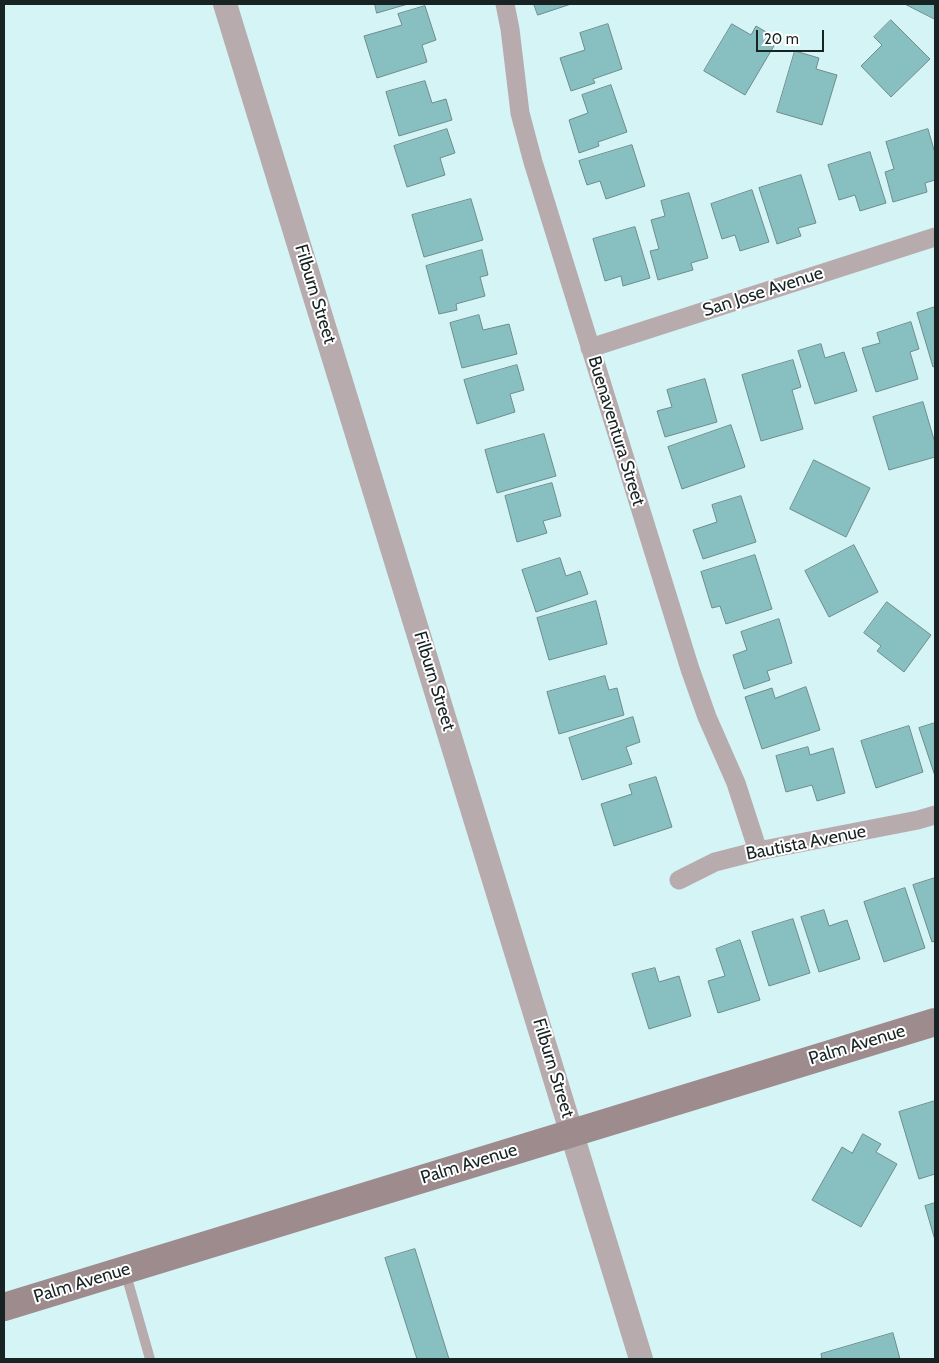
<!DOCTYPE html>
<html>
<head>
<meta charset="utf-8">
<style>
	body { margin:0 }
	#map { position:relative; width:939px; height:1363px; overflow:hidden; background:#d4f4f5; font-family:Cabin,sans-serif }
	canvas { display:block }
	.frame { position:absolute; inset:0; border:5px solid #182424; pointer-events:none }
	.scale { position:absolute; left:756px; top:30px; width:68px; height:22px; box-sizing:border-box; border:2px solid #182424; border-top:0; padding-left:6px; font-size:15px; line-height:18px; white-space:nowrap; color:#182424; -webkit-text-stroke:4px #fff; paint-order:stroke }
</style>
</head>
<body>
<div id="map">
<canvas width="939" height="1363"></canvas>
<div class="frame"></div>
<div class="scale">20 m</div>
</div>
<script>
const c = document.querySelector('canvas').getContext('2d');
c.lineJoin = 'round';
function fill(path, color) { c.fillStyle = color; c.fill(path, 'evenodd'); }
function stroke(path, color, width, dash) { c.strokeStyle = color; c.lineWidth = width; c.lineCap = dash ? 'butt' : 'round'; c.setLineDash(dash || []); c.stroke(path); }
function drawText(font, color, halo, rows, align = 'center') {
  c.font = font + ' Cabin,sans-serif'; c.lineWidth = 4; c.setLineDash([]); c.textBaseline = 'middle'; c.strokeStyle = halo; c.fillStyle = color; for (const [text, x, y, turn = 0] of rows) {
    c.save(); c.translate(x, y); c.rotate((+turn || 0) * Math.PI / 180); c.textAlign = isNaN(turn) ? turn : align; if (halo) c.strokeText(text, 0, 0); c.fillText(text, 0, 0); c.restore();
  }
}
const building = new Path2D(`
	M 375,4 L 408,4 L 377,13 Z
	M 534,4 L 571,4 L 538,15 Z
	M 905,4 L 935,4 L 935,19 Z
	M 425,6 L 436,40 L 422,45 L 427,62 L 377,78 L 364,36 L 402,25 L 398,14 Z
	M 891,20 L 930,59 L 891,97 L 861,66 L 882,45 L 874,37 Z
	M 608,24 L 622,69 L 593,79 L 595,83 L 571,91 L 560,58 L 585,50 L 580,33 Z
	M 732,24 L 751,35 L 756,26 L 778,39 L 745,95 L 704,71 Z
	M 795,51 L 819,58 L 816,69 L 837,75 L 822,125 L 777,112 Z
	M 425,81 L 432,103 L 446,99 L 452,120 L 399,136 L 386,92 Z
	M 611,85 L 627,132 L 598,142 L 599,146 L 579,153 L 569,120 L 588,113 L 582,95 Z
	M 447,129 L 455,153 L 440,158 L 445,175 L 407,187 L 394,146 Z
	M 928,129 L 935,153 L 935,180 L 925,183 L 927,192 L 893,202 L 885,172 L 894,169 L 886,142 Z
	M 632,145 L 645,186 L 606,199 L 600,181 L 587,185 L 579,161 Z
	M 870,152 L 886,203 L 860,211 L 855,195 L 839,200 L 828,165 Z
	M 801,175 L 816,223 L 798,228 L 801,236 L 777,244 L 759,188 Z
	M 752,190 L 769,242 L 740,251 L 735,235 L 722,239 L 711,204 Z
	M 689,193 L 708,258 L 691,263 L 693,270 L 658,280 L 650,251 L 659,249 L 651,220 L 665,216 L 661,201 Z
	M 471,199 L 483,240 L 424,257 L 412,215 Z
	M 635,227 L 650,278 L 623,286 L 621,276 L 605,281 L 593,239 Z
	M 482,250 L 488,275 L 480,277 L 485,296 L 456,304 L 457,310 L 439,314 L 426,266 Z
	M 935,307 L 935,366 L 933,367 L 917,313 Z
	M 479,315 L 483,330 L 509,324 L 517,354 L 462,368 L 450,323 Z
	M 911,322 L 919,349 L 910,352 L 918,379 L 876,392 L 862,348 L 880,343 L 877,333 Z
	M 821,344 L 825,358 L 844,352 L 857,391 L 815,404 L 798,351 Z
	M 793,360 L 801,387 L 792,390 L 803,429 L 761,441 L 742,375 Z
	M 517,365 L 524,390 L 510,394 L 515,412 L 477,424 L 464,380 Z
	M 705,379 L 717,422 L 665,437 L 657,411 L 672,407 L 667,390 Z
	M 923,402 L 935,443 L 935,457 L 889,470 L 873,417 Z
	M 731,425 L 745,467 L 682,489 L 668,447 Z
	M 544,434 L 556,476 L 497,493 L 485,450 Z
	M 814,460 L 870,488 L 846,537 L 790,509 Z
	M 552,483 L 561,516 L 543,521 L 547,533 L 517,542 L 505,496 Z
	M 741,496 L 756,542 L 703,559 L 693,530 L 717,522 L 712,505 Z
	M 854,545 L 878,592 L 829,617 L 805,571 Z
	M 755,555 L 772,609 L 726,624 L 720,606 L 712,608 L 701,572 Z
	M 560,558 L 566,576 L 580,571 L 588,594 L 536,612 L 522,570 Z
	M 596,601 L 607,644 L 549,660 L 537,618 Z
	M 887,602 L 931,635 L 904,672 L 877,651 L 881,646 L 864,633 Z
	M 779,619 L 792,663 L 767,671 L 770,680 L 744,689 L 733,655 L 747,650 L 741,632 Z
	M 605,676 L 609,690 L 617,688 L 624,715 L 559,734 L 547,692 Z
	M 806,687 L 820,730 L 762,749 L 745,697 L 772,688 L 775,698 Z
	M 633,717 L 640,742 L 626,747 L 632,764 L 582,780 L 569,738 Z
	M 935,723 L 935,776 L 919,728 Z
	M 909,726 L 923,772 L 876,788 L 861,741 Z
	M 808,747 L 810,755 L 833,748 L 845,793 L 817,801 L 812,785 L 786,792 L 776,756 Z
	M 656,777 L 672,827 L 614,846 L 601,804 L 632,794 L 629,785 Z
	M 935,878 L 935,941 L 932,942 L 913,885 Z
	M 905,888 L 925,948 L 884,962 L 864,902 Z
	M 824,910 L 829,926 L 847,920 L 860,959 L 819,972 L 801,917 Z
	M 793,919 L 810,973 L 769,986 L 752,932 Z
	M 740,940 L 760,1000 L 718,1013 L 708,981 L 725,976 L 716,949 Z
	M 655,968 L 659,982 L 679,976 L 691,1016 L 649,1029 L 632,974 Z
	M 935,1101 L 935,1174 L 919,1179 L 899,1112 Z
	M 863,1134 L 881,1144 L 876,1152 L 897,1164 L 861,1227 L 812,1200 L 842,1147 L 852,1153 Z
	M 935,1203 L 935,1240 L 925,1206 Z
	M 415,1249 L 449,1359 L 417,1359 L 385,1258 Z
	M 893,1333 L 900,1359 L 822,1359 L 821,1354 Z`);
fill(building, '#88bfc1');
stroke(building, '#6e8c8d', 1);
stroke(new Path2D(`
	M 125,1271 L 150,1359`), '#b8abad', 10);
stroke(new Path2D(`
	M 505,4 L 510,29 L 520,113 L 533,162 L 690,669 L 707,717 L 736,783 L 758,851
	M 590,348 L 935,237
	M 679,880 L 715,862 L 758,851 L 918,820 L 935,815`), '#b8abad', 19);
stroke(new Path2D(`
	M 225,4 L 641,1359`), '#b8abad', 24);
stroke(new Path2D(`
	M 4,1307 L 935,1022`), '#9e8b8e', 28);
drawText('18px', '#182424', '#fff', [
	["San Jose Avenue",763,292,-18],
	["Filburn Street",315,294,73],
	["Buenaventura Street",616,431,73],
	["Filburn Street",434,681,73],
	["Bautista Avenue",806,843,-11],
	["Palm Avenue",857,1045,-17],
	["Filburn Street",553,1068,73],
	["Palm Avenue",469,1164,-17],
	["Palm Avenue",82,1283,-17]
]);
</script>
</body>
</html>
